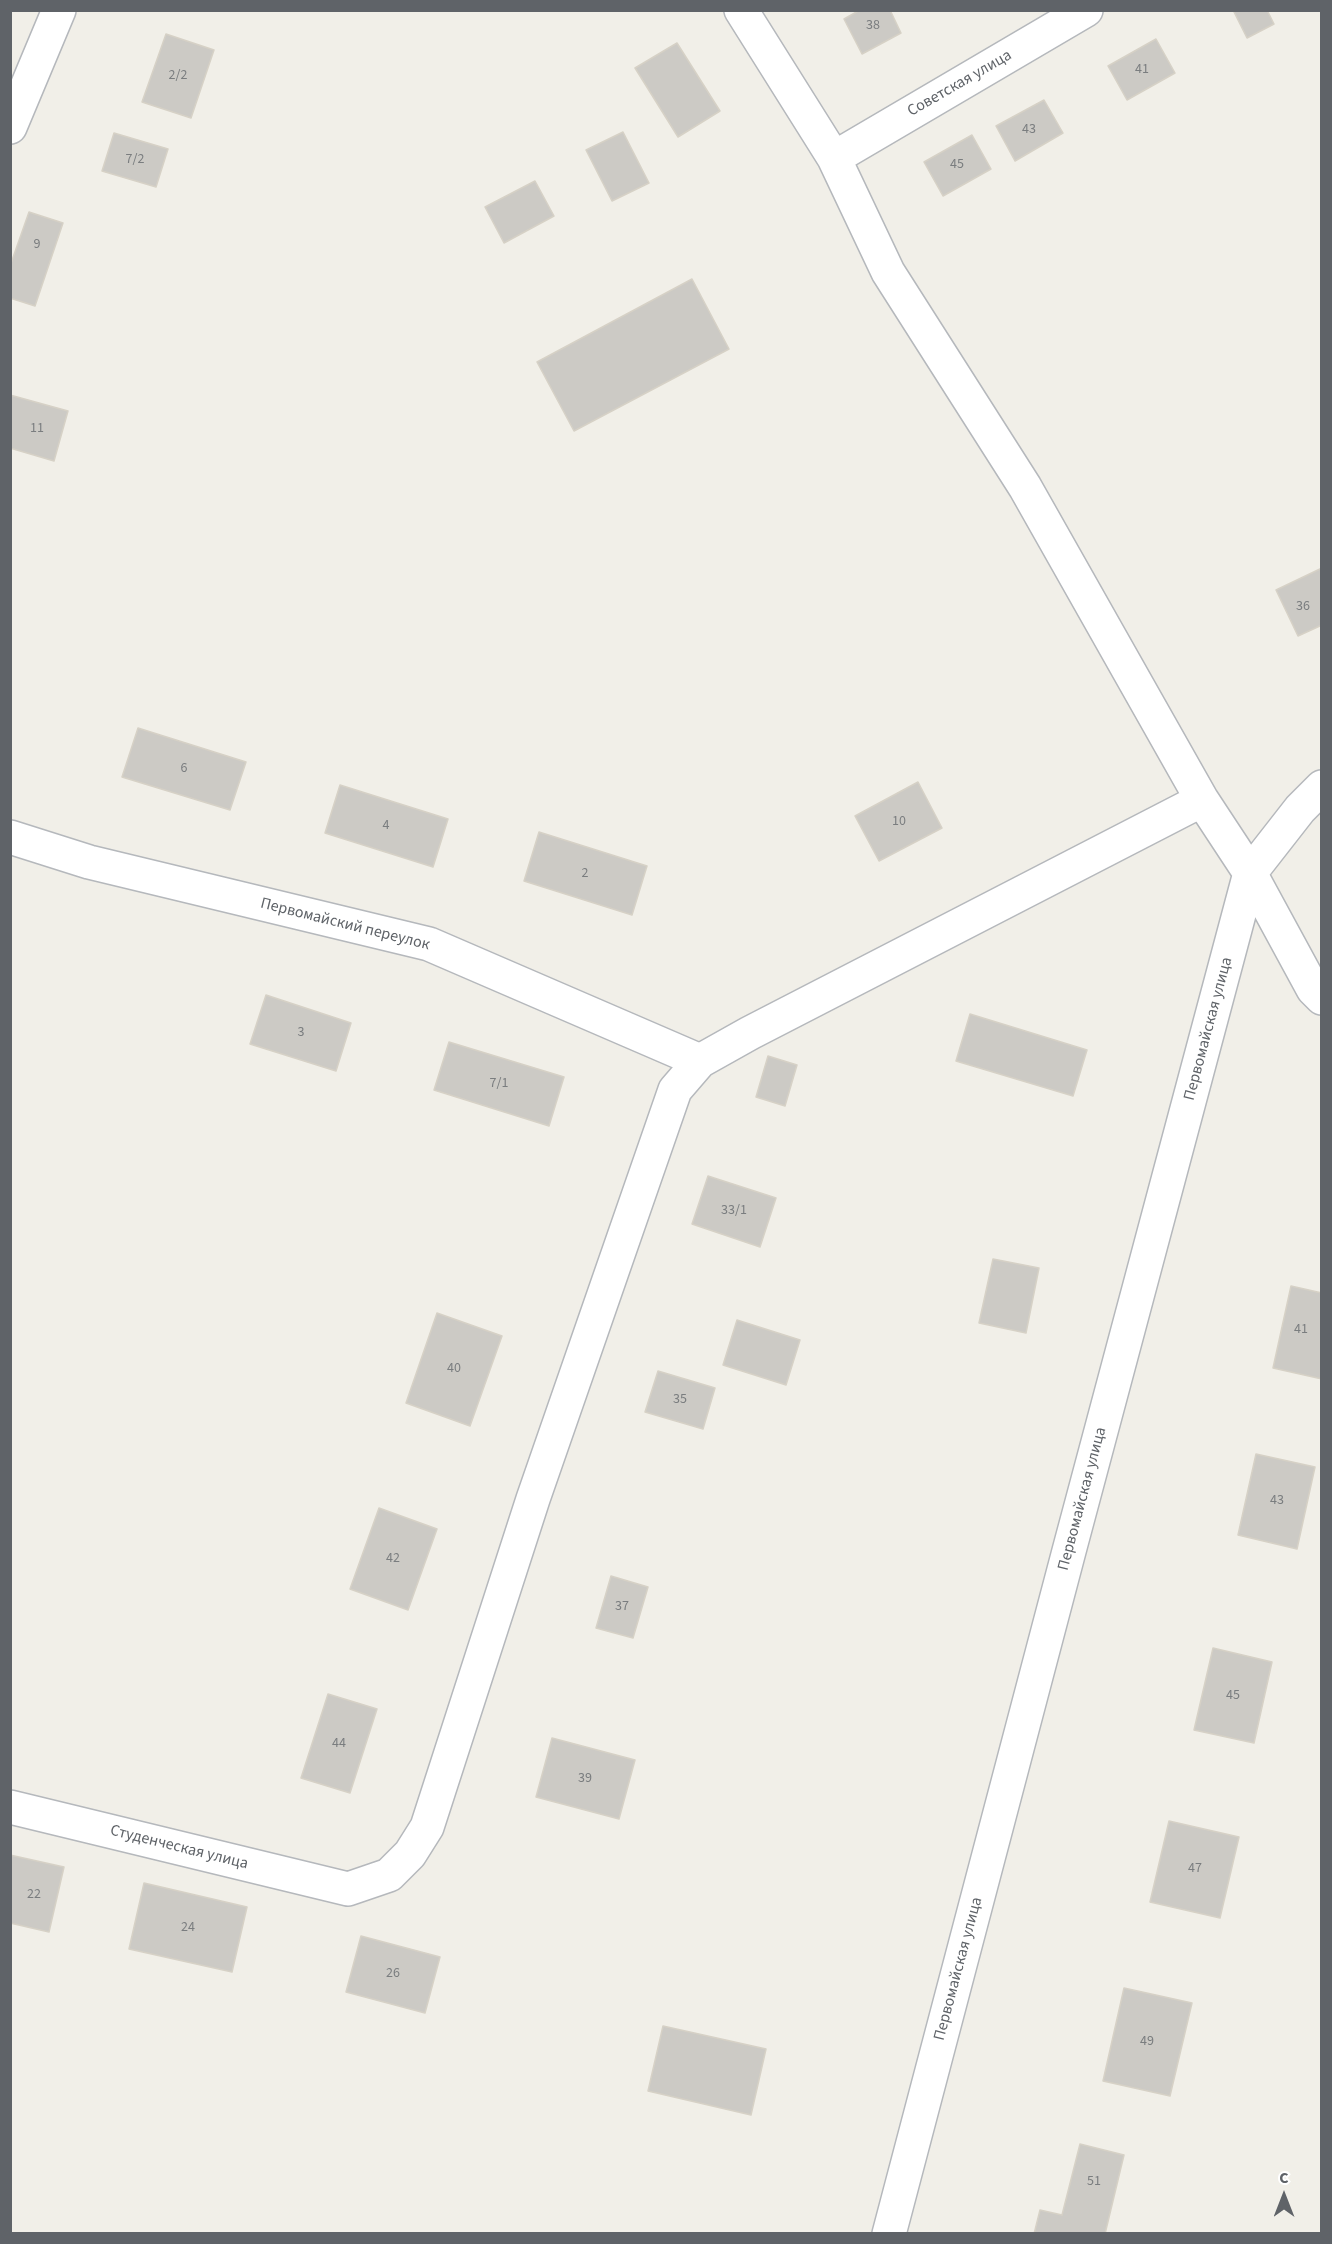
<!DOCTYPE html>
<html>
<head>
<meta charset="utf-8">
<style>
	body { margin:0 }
	#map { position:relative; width:1332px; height:2244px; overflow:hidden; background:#f1efe8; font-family:"Source Sans 3",sans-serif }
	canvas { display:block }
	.frame { position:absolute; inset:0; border:12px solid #5f6368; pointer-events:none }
	.north { position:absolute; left:1254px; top:2166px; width:60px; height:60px; -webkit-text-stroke:4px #fff; paint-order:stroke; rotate:0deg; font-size:16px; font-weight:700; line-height:24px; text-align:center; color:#5f6368 }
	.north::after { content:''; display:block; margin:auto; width:21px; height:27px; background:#5f6368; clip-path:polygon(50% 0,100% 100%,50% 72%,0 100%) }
</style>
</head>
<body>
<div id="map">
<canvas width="1332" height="2244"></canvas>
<div class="frame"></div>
<div class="north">С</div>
</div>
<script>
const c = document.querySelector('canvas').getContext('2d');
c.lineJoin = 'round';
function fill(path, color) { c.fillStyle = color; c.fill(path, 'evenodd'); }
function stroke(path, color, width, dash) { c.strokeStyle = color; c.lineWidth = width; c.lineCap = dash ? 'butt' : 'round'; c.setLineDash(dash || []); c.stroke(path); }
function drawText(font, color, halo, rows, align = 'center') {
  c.font = font + ' "Source Sans 3",sans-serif'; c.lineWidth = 4.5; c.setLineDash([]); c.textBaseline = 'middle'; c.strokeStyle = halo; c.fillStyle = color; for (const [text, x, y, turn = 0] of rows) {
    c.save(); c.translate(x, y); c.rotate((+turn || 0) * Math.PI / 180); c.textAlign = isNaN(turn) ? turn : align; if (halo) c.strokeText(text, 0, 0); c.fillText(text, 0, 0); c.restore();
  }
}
const building = new Path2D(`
	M 860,10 L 890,10 L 901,33 L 862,54 L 844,19 Z
	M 1233,10 L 1267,10 L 1274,24 L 1247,38 Z
	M 166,34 L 214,50 L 191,118 L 142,102 Z
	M 1156,39 L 1175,73 L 1127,100 L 1108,66 Z
	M 677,43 L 720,111 L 678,137 L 635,68 Z
	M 1044,100 L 1063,133 L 1015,161 L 996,126 Z
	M 623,132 L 649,183 L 612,201 L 586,150 Z
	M 114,133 L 168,149 L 156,187 L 102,171 Z
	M 972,135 L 991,169 L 943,196 L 924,162 Z
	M 535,181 L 554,216 L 504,243 L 485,207 Z
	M 29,212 L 63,223 L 35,306 L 10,298 L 10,266 Z
	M 692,279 L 729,349 L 574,431 L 537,362 Z
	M 10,395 L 68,411 L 54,461 L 10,448 Z
	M 1322,568 L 1322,625 L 1298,636 L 1276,590 Z
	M 138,728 L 246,762 L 230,810 L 122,777 Z
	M 918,782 L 942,828 L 879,861 L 855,816 Z
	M 340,785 L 448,819 L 433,867 L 325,833 Z
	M 539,832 L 647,866 L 632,915 L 524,881 Z
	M 266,995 L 351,1023 L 336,1071 L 250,1044 Z
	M 970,1014 L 1087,1050 L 1073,1096 L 956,1061 Z
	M 449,1042 L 564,1077 L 549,1126 L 434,1090 Z
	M 768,1056 L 797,1065 L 785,1106 L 756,1097 Z
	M 708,1176 L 776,1198 L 760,1247 L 692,1224 Z
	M 993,1259 L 1039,1268 L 1026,1333 L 979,1323 Z
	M 1291,1286 L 1322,1293 L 1322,1379 L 1273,1368 Z
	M 437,1313 L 502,1336 L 470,1426 L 406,1403 Z
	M 737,1320 L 800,1340 L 786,1385 L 723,1365 Z
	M 658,1371 L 715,1388 L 703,1429 L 645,1412 Z
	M 1256,1454 L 1315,1467 L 1297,1549 L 1238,1535 Z
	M 379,1508 L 437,1529 L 408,1610 L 350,1589 Z
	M 611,1576 L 648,1587 L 633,1638 L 596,1628 Z
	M 1213,1648 L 1272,1662 L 1254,1743 L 1194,1730 Z
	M 328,1694 L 377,1709 L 350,1793 L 301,1778 Z
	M 552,1738 L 635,1760 L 619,1819 L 536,1797 Z
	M 1169,1821 L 1239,1837 L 1220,1918 L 1150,1902 Z
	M 10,1855 L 64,1867 L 49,1932 L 10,1923 Z
	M 144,1883 L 247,1907 L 232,1972 L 129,1949 Z
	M 361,1936 L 440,1957 L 425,2013 L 346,1992 Z
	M 1124,1988 L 1192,2003 L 1170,2096 L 1103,2081 Z
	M 663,2026 L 766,2049 L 751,2115 L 648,2091 Z
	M 1080,2144 L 1124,2155 L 1105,2234 L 1034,2234 L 1040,2210 L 1062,2215 Z`);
fill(building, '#cccac5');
stroke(building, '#d6d1c6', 1.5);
const minor = new Path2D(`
	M 741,10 L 834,158 L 888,272 L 1025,487 L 1202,800 L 1250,873 L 1313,989 L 1322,998
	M 10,127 L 59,10
	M 834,158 L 1086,10
	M 10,837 L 89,862 L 429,944 L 700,1061
	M 10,1807 L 348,1889 L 389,1875 L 410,1854 L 427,1827 L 533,1499 L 675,1090 L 700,1061 L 750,1033 L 1202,800
	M 889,2234 L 1069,1551 L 1250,873 L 1300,809 L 1322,787`);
stroke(minor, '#b5b8bc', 36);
stroke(minor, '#fff', 33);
drawText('14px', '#7a7d7f', null, [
	["38",873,26],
	["41",1142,70],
	["2/2",178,76],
	["43",1029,130],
	["7/2",135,160],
	["45",957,165],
	["9",37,245],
	["11",37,429],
	["36",1303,607],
	["6",184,769],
	["10",899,822],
	["4",386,826],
	["2",585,874],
	["3",301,1033],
	["7/1",499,1084],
	["33/1",734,1211],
	["41",1301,1330],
	["40",454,1369],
	["35",680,1400],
	["43",1277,1501],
	["42",393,1559],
	["37",622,1607],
	["45",1233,1696],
	["44",339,1744],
	["39",585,1779],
	["47",1195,1869],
	["22",34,1895],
	["24",188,1928],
	["26",393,1974],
	["49",1147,2042],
	["51",1094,2182]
]);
drawText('16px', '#5f6368', '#fff', [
	["Советская улица",960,84,-30],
	["Первомайский переулок",345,925,14],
	["Первомайская улица",1209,1029,-75],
	["Первомайская улица",1083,1499,-75],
	["Студенческая улица",179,1848,14],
	["Первомайская улица",959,1969,-75]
]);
</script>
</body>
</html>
